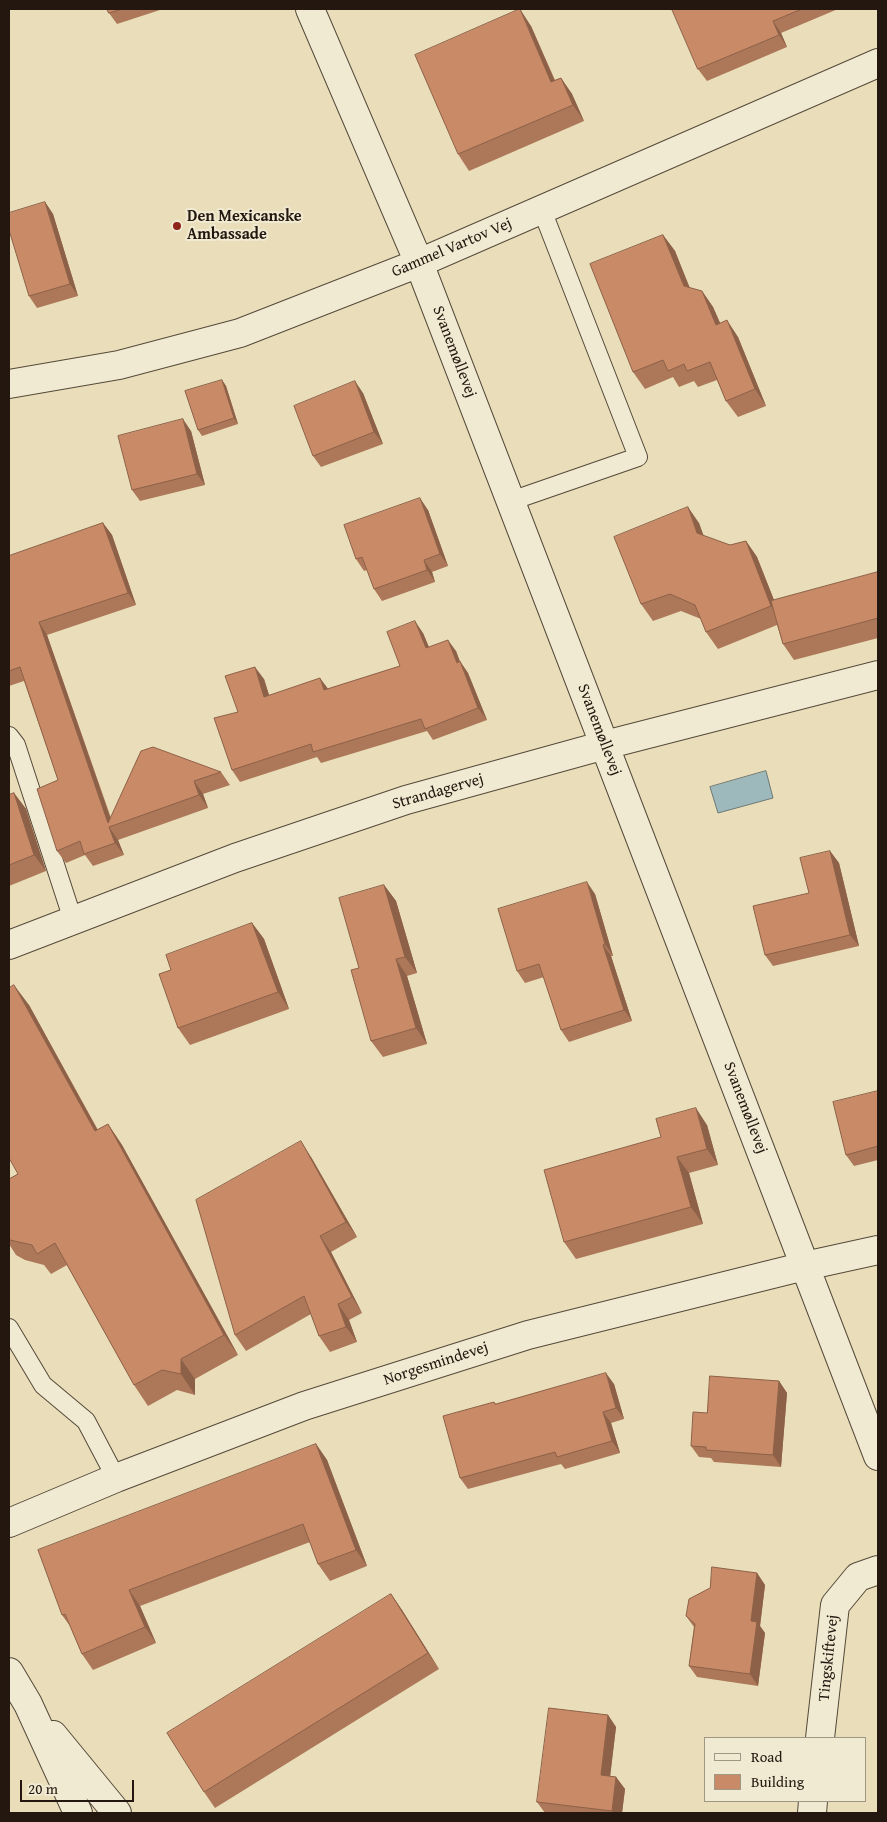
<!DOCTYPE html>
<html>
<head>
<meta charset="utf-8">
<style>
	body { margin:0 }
	#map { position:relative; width:887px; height:1822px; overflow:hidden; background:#e9deb9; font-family:"Gentium Book Plus",serif }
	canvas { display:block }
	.frame { position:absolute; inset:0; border:10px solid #24170f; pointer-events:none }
	.legend { position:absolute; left:704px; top:1737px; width:162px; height:65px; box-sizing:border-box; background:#f1ead2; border:1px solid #9f9684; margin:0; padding:6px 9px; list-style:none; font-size:15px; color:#24170f }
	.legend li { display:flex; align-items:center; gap:10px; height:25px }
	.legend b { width:25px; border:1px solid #9f9684 }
	.scale { position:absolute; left:20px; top:1780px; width:114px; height:22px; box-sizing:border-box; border:2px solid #24170f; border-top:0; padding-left:6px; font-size:15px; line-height:18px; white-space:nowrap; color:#24170f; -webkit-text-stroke:4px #f1ead2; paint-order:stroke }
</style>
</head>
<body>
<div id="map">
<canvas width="887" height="1822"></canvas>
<div class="frame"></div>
<ul class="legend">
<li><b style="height:6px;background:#f1ead2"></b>Road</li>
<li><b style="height:14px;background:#c98a67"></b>Building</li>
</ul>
<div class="scale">20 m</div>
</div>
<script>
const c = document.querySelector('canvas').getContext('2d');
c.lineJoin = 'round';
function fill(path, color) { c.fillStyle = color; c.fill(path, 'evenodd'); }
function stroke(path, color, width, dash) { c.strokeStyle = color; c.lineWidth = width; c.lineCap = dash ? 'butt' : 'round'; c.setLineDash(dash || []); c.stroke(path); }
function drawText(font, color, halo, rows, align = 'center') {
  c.font = font + ' "Gentium Book Plus",serif'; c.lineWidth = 4; c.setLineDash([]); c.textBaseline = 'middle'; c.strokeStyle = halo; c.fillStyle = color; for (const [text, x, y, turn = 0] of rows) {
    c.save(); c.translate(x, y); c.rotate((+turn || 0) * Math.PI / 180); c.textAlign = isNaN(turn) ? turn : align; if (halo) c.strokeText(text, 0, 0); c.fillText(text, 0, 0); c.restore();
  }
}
const water = new Path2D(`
	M 766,771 L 773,798 L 718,813 L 710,787 Z`);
fill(water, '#9db9bb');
stroke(water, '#6d7876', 1);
const service = new Path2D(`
	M 511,501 L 638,457 L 542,210
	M 9,736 L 16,745 L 73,920
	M 9,1328 L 43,1385 L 86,1421 L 116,1478`);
const minor = new Path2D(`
	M 310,9 L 419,263 L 878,1456
	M 9,384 L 119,365 L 240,333 L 419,263 L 878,63
	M 9,945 L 235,858 L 406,800 L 605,745 L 878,675
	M 9,1523 L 116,1478 L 304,1406 L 528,1335 L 805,1266 L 878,1250
	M 820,1738 L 835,1605 L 858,1577 L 878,1570
	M 812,1813 L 813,1801`);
const tertiary = new Path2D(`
	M 9,1672 L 28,1704 L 78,1813
	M 53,1735 L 117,1813`);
stroke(service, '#55493a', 20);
stroke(minor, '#55493a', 30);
stroke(tertiary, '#55493a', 30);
stroke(service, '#f1ead2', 18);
stroke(minor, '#f1ead2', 28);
stroke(tertiary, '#f1ead2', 28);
fill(new Path2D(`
	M 107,9 L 163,9 L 117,24 L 109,13 Z
	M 672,9 L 838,9 L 781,33 L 787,47 L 707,81 L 698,69 Z
	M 531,26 L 555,80 L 561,78 L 572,94 L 584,121 L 469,171 L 458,154 Z
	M 45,202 L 53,214 L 78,296 L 37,308 L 29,296 Z
	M 663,235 L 675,251 L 689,288 L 702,291 L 713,307 L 720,323 L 738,337 L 766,406 L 738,417 L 726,401 L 717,380 L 698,387 L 694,381 L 679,387 L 673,377 L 645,389 L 633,372 Z
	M 222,380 L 226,386 L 238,424 L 202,436 L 198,430 Z
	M 363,393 L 383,444 L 321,467 L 313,456 Z
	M 191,431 L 205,485 L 140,501 L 132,490 Z
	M 428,510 L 448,566 L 432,572 L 435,582 L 382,601 L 374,589 L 367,570 L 364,571 L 356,559 Z
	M 103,523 L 112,535 L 136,605 L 47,635 L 111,818 L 141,751 L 221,772 L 230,785 L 203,794 L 208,808 L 118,840 L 124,855 L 93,866 L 85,855 L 66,863 L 57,851 L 58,780 L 24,681 L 9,686 L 9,556 Z
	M 699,523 L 703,536 L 730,545 L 746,541 L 757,557 L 774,600 L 878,572 L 878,638 L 794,660 L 783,644 L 777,625 L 718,649 L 706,632 L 701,619 L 681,611 L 653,621 L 641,604 Z
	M 423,633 L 429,647 L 456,651 L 460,662 L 468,673 L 487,720 L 433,740 L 427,731 L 321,763 L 317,757 L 240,782 L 232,770 L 238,712 L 264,679 L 269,695 L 328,689 L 400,666 Z
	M 14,793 L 26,809 L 46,871 L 9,886 L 9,795 Z
	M 830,851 L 839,863 L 859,946 L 773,966 L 765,955 L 809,893 Z
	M 384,885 L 396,901 L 417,973 L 407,976 L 427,1044 L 383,1057 L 371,1041 Z
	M 595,894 L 613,956 L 611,956 L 632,1021 L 569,1042 L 561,1030 L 544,977 L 525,983 L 517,971 Z
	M 252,923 L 264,939 L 289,1009 L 190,1045 L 178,1028 L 171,970 Z
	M 29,1005 L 98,1130 L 108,1124 L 122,1145 L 238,1355 L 195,1379 L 195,1395 L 177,1390 L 148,1406 L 134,1385 L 67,1265 L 51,1274 L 44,1265 L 25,1260 L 16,1255 L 9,1244 L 9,1179 L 18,1174 Z
	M 878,1091 L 878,1160 L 854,1166 L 846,1155 Z
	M 707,1125 L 718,1165 L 689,1173 L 703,1224 L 576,1259 L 564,1242 Z
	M 311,1157 L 357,1237 L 331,1252 L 362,1313 L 349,1320 L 357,1342 L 330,1352 L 319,1336 L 311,1314 L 246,1351 L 235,1335 Z
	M 779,1381 L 787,1393 L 781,1467 L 714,1462 L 711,1458 L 699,1457 L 691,1446 L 707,1413 Z
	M 614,1384 L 624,1419 L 611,1423 L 620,1453 L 565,1469 L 561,1464 L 468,1489 L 460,1478 L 494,1402 L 496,1404 Z
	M 316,1444 L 327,1460 L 367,1566 L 330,1581 L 318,1564 L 310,1542 L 140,1606 L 156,1643 L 93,1670 L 82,1654 L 70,1626 L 62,1615 Z
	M 757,1573 L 765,1585 L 760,1626 L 765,1633 L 758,1686 L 697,1677 L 689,1666 L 694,1627 L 686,1616 Z
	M 391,1594 L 402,1610 L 439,1669 L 215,1808 L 204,1792 Z
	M 608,1715 L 616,1727 L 610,1776 L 616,1777 L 625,1789 L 622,1813 L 545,1813 L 537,1802 Z`), '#ad7759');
fill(new Path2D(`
	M 520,9 L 531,26 L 562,98 L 551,82 Z
	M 773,21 L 781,33 L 787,47 L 779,35 Z
	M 561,78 L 572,94 L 584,121 L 573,105 Z
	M 45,202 L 53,214 L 78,296 L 70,284 Z
	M 663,235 L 675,251 L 696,303 L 684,286 Z
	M 702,291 L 713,307 L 728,341 L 716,325 Z
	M 727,320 L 738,337 L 766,406 L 755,389 Z
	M 222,380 L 226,386 L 238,424 L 234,418 Z
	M 355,381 L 363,393 L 383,444 L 374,432 Z
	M 183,419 L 191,431 L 205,485 L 197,474 Z
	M 420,498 L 428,510 L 448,566 L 440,554 Z
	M 688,507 L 699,523 L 709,550 L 697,533 Z
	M 103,523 L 112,535 L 136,605 L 128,593 Z
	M 746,541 L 757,557 L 783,623 L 771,606 Z
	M 424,560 L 432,572 L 435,582 L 427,570 Z
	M 415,621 L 423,633 L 434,660 L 426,648 Z
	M 39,622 L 47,635 L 113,826 L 108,823 Z
	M 448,640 L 456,651 L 465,675 L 457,663 Z
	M 460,661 L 468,673 L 487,720 L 478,708 Z
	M 255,667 L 264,679 L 273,708 L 264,697 Z
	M 320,678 L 329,690 L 324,690 Z
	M 194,781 L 203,794 L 208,808 L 199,795 Z
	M 14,793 L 26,809 L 46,871 L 34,855 Z
	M 109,827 L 118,840 L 124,855 L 115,843 Z
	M 830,851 L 839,863 L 859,946 L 850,935 Z
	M 587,882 L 595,894 L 613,956 L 605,944 Z
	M 384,885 L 396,901 L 417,973 L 405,957 Z
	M 252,923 L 264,939 L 289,1009 L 278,992 Z
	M 603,945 L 611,956 L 632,1021 L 624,1010 Z
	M 396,959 L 407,976 L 427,1044 L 416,1028 Z
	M 14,985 L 29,1005 L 109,1151 L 95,1131 Z
	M 696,1108 L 707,1125 L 718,1165 L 707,1149 Z
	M 108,1124 L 122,1145 L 238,1355 L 224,1335 Z
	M 301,1141 L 311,1157 L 357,1237 L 346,1222 Z
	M 677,1157 L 689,1173 L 703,1224 L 691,1207 Z
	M 320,1236 L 331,1252 L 362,1313 L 352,1297 Z
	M 338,1304 L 349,1320 L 357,1342 L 346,1327 Z
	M 181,1359 L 195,1379 L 195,1395 L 181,1374 Z
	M 606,1373 L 614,1384 L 624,1419 L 616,1408 Z
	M 779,1381 L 787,1393 L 781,1467 L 773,1455 Z
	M 603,1412 L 611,1423 L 620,1453 L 612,1441 Z
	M 316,1444 L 327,1460 L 367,1566 L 356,1550 Z
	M 757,1573 L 765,1585 L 760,1626 L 765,1633 L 758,1686 L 750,1674 L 751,1621 Z
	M 129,1590 L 140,1606 L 156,1643 L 145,1627 Z
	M 391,1594 L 402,1610 L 439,1669 L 428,1653 Z
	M 608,1715 L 616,1727 L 609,1786 L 601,1775 Z
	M 616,1777 L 625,1789 L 622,1813 L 614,1813 L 612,1811 Z`), '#8d6148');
const building = new Path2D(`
	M 107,9 L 122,9 L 109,13 Z
	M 520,9 L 551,82 L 561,78 L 573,105 L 458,154 L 415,55 Z
	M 672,9 L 802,9 L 773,21 L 779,35 L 698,69 Z
	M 45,202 L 70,284 L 29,296 L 9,230 L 9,213 Z
	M 663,235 L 684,286 L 702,291 L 716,325 L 727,320 L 755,389 L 726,401 L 710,362 L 687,371 L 684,364 L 668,371 L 663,360 L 633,372 L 590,264 Z
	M 222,380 L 234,418 L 198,430 L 185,391 Z
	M 355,381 L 374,432 L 313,456 L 294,406 Z
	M 183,419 L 197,474 L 132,490 L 118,436 Z
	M 420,498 L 440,554 L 424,560 L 427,570 L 374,589 L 362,557 L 356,559 L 344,525 Z
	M 688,507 L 697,533 L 730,545 L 746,541 L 771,606 L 706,632 L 695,605 L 670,594 L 641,604 L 614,537 Z
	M 103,523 L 128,593 L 39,622 L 108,823 L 141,751 L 153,747 L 221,772 L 194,781 L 199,795 L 109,827 L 115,843 L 84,854 L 80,841 L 57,851 L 37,789 L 58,780 L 20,667 L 9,671 L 9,556 Z
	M 878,572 L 878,618 L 783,644 L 771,601 Z
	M 415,621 L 426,648 L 448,640 L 457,663 L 460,661 L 478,708 L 425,729 L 421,719 L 313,752 L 311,744 L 232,770 L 214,718 L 238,712 L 225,676 L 255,667 L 264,697 L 320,678 L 324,690 L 400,666 L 387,632 Z
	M 14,793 L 34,855 L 9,865 L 9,795 Z
	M 830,851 L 850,935 L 765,955 L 753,906 L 809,893 L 800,858 Z
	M 587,882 L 605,944 L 603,945 L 624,1010 L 561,1030 L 539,964 L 517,971 L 498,909 Z
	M 384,885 L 405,957 L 396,959 L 416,1028 L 371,1041 L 351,970 L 359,968 L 339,898 Z
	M 252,923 L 278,992 L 178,1028 L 159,974 L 171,970 L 166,955 Z
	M 14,985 L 95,1131 L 108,1124 L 224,1335 L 181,1359 L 181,1374 L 162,1370 L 134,1385 L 55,1243 L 37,1254 L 32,1245 L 10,1240 L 9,1239 L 9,1179 L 18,1174 L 9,1158 L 9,988 Z
	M 878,1091 L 878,1146 L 846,1155 L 833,1102 Z
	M 696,1108 L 707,1149 L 677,1157 L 691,1207 L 564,1242 L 544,1170 L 661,1137 L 656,1119 Z
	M 301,1141 L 346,1222 L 320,1236 L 352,1297 L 338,1304 L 346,1327 L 319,1336 L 304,1296 L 235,1335 L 196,1200 Z
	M 606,1373 L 616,1408 L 603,1412 L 612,1441 L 557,1457 L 555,1452 L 460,1478 L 443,1416 L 494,1402 L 495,1404 Z
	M 710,1376 L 779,1381 L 773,1455 L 706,1450 L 706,1447 L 691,1446 L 693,1412 L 707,1413 Z
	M 316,1444 L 356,1550 L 318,1564 L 303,1524 L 129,1590 L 145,1627 L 82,1654 L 65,1614 L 62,1615 L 38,1550 Z
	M 712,1567 L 757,1573 L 751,1621 L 757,1622 L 750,1674 L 689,1666 L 695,1624 L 686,1616 L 689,1599 L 710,1588 Z
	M 391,1594 L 428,1653 L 204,1792 L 167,1733 Z
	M 549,1708 L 608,1715 L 601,1775 L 616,1777 L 612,1811 L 537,1802 Z`);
fill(building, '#c98a67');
stroke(building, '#8d6148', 1);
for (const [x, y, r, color] of [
	[177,226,5,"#8f2418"]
]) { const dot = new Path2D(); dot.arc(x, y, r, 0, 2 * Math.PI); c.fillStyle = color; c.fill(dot); stroke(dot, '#f1ead2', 2); }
drawText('bold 16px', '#24170f', '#f1ead2', [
	["Den Mexicanske",187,217],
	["Ambassade",187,235]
], 'left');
drawText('16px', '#24170f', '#f1ead2', [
	["Gammel Vartov Vej",452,248,-23],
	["Svanemøllevej",454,352,69],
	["Svanemøllevej",599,730,69],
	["Strandagervej",438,792,-16],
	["Svanemøllevej",745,1108,69],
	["Norgesmindevej",436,1364,-18],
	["Tingskiftevej",829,1658,-84]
]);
</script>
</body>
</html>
